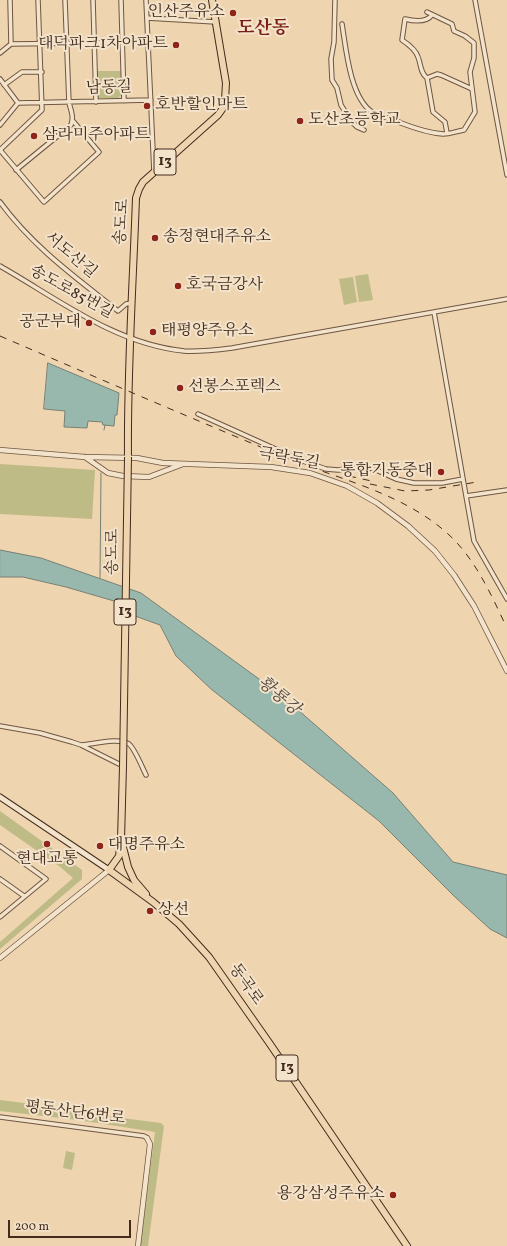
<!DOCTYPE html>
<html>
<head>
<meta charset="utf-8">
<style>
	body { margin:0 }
	#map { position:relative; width:507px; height:1246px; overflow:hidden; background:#eed4af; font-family:Vollkorn,serif }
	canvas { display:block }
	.scale { position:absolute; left:8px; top:1220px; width:123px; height:18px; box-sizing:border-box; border:2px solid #432c1e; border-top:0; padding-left:5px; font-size:12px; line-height:14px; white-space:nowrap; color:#432c1e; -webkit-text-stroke:3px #f4e3cb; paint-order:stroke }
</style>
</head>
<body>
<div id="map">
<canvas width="507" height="1246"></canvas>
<div class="scale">200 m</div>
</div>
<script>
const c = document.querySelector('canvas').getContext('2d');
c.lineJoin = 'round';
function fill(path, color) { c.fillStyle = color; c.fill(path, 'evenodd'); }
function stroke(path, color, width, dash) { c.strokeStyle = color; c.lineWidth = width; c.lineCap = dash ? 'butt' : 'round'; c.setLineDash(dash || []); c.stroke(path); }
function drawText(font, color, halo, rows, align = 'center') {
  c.font = font + ' Vollkorn,"Noto Serif KR",serif'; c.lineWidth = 4; c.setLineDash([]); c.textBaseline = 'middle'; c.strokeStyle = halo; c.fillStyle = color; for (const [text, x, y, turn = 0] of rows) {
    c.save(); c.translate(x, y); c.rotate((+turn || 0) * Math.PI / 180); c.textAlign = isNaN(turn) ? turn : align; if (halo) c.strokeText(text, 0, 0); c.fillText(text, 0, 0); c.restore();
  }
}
fill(new Path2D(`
	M 97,71 L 122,71 L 122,95 L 118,98 L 97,98 Z
	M 368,274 L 373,300 L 359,302 L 355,276 Z
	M 353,277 L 357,302 L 344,305 L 339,279 Z
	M 0,464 L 95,470 L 92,519 L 0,514 Z
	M 0,811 L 82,870 L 82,879 L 0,949 L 0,942 L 73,878 L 59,866 L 0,825 Z
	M 0,1100 L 56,1107 L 59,1110 L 161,1123 L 164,1126 L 148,1246 L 140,1246 L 155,1132 L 78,1120 L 0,1111 Z
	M 66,1151 L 75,1153 L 72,1170 L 63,1168 Z`), '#bfbb87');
const water = new Path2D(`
	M 48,363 L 119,393 L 117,415 L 115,415 L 114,426 L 103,425 L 102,422 L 88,421 L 87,428 L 64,427 L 65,411 L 44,409 Z
	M 0,550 L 41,558 L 141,593 L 281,695 L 393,793 L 453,862 L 507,875 L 507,938 L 490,929 L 455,897 L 379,821 L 211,689 L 176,656 L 160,625 L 135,616 L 114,601 L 66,587 L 23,577 L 0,577 Z`);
fill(water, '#99b8ad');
stroke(water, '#778074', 1);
stroke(new Path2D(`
	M 104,430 L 105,425
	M 100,578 L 101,473`), '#778074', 1);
const minor = new Path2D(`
	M 10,0 L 11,44 L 94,43 L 148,40
	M 93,0 L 96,102
	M 121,0 L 124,101
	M 146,0 L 154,172
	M 335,0 L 334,42 L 331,59 L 332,80 L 337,88 L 341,105 L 351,121 L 357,127 L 364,130
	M 475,0 L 507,175
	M 432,15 C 426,23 413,21 405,19 L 402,40 C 408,44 416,50 418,57 C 421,64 420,73 427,78 L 437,74 L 441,75 L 472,89
	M 147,18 L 216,22
	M 342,24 C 346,49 350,97 372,112 C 381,118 392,118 401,123 C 414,128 428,133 443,134 C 450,134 457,131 464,130 L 475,112 L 470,72 L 474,58 L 474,43 L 465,36 L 454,31 L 452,24 L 427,12
	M 0,53 L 11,44
	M 427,78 L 433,112 L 445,122 L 447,133
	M 0,79 L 18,103 L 151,100
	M 4,85 L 22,72 L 42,72
	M 0,125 L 18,103
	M 0,150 L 44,202 L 99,152 L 73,121
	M 0,150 L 42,110 L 38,0
	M 16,170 L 71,125 C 74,117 71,110 69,103 L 65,0
	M 0,202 C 33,247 75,277 118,311 L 126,304 L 132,303
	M 0,266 C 58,299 115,344 184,351 C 200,352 216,350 232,348 L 507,299
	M 434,312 L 466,496 L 507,490
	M 198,414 L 300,460 L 326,469 L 338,470 L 364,467 L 374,469 L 396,479 L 414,483 L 442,483 L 463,479
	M 466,496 L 474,541 L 507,599
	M 0,726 L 40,733 L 72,742 L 81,745 L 123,766
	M 82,745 C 94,744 119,737 129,744 C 135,749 142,767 146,775
	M 0,846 L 46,879 L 0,917
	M 0,879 L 24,896
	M 0,1117 L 144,1136 L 147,1138`);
const tertiary = new Path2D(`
	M 0,450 L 85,457 L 137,458 L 163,463 L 271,467 L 310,473 L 347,486 L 377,503 L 408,526 L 435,551 L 454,575 L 474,606 L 507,671
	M 85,457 L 108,473 L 123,476 L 149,477 L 183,464
	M 0,958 L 109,870
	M 138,1246 L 150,1144 L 147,1138`);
const secondary = new Path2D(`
	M 0,797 L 109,870`);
const primary = new Path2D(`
	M 128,457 C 127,371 133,284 136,198 L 139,189 L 143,182 L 218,115 L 223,108 L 225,100 L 226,83 L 212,0
	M 123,766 L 121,840 L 119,856 L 109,870 L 153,902 L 179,924 L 209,957 L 270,1044 L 407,1246
	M 122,843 L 128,867 L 134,880 L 146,894`);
stroke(minor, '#6e5642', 5.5);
stroke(tertiary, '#6e5642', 6);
stroke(secondary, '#432c1e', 7);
stroke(primary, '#432c1e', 8);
stroke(minor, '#f4e3cb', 3.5);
stroke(tertiary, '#f4e3cb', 4.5);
stroke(secondary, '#f4e3cb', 5);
stroke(primary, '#eed4af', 6);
stroke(new Path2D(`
	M 0,336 C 95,377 191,418 287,458 C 341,480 402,493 447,533 C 474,557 490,592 505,624
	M 349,476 L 376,482
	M 370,484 L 405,491 L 429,490 L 477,482`), '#432c1e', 1, [7, 7]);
const primaryBridge = new Path2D(`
	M 123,766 L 128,457`);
stroke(primaryBridge, '#432c1e', 8, []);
stroke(primaryBridge, '#eed4af', 6);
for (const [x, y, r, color] of [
	[233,13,4,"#8f2418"],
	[176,45,4,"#8f2418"],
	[147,106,4,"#8f2418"],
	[300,121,4,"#8f2418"],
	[34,136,4,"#8f2418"],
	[155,238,4,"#8f2418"],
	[178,286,4,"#8f2418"],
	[89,323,4,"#8f2418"],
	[153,332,4,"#8f2418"],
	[180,388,4,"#8f2418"],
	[441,472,4,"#8f2418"],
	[47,844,4,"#8f2418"],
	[100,846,4,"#8f2418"],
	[150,911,4,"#8f2418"],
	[393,1195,4,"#8f2418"]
]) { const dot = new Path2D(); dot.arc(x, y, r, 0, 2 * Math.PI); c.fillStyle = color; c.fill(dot); stroke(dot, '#f4e3cb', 1.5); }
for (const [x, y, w] of [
	[165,162,22],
	[125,612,22],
	[287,1068,22]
]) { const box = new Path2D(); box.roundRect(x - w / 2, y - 13, w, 26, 3); c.fillStyle = '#f4e3cb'; c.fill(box); stroke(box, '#432c1e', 1); }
drawText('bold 15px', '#432c1e', null, [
	["13",165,162],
	["13",125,612],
	["13",287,1068]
]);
drawText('16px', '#432c1e', '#f4e3cb', [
	["인산주유소",225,13,"right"],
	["대덕파크1차아파트",168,45,"right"],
	["호반할인마트",155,106],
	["도산초등학교",308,121],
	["삼라미주아파트",42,136],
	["송정현대주유소",163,238],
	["호국금강사",186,286],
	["공군부대",81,323,"right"],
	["태평양주유소",161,332],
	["선봉스포렉스",188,388],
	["통합기동중대",433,472,"right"],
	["대명주유소",108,846],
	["현대교통",47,860,"center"],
	["상선",158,911],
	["용강삼성주유소",385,1195,"right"]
], 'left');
drawText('16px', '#432c1e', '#f4e3cb', [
	["남동길",109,89,-2],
	["송도로",123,222,-86],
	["서도산길",70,256,40],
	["송도로85번길",71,293,29],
	["극락둑길",289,460,10],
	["송도로",114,552,-89],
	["동곡로",245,985,55],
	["평동산단6번로",75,1114,7]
]);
drawText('italic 17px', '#54483b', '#f4e3cb', [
	["황룡강",278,697,40]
]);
drawText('bold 18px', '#7a1f14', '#f4e3cb', [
	["도산동",263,30]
]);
</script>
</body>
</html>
